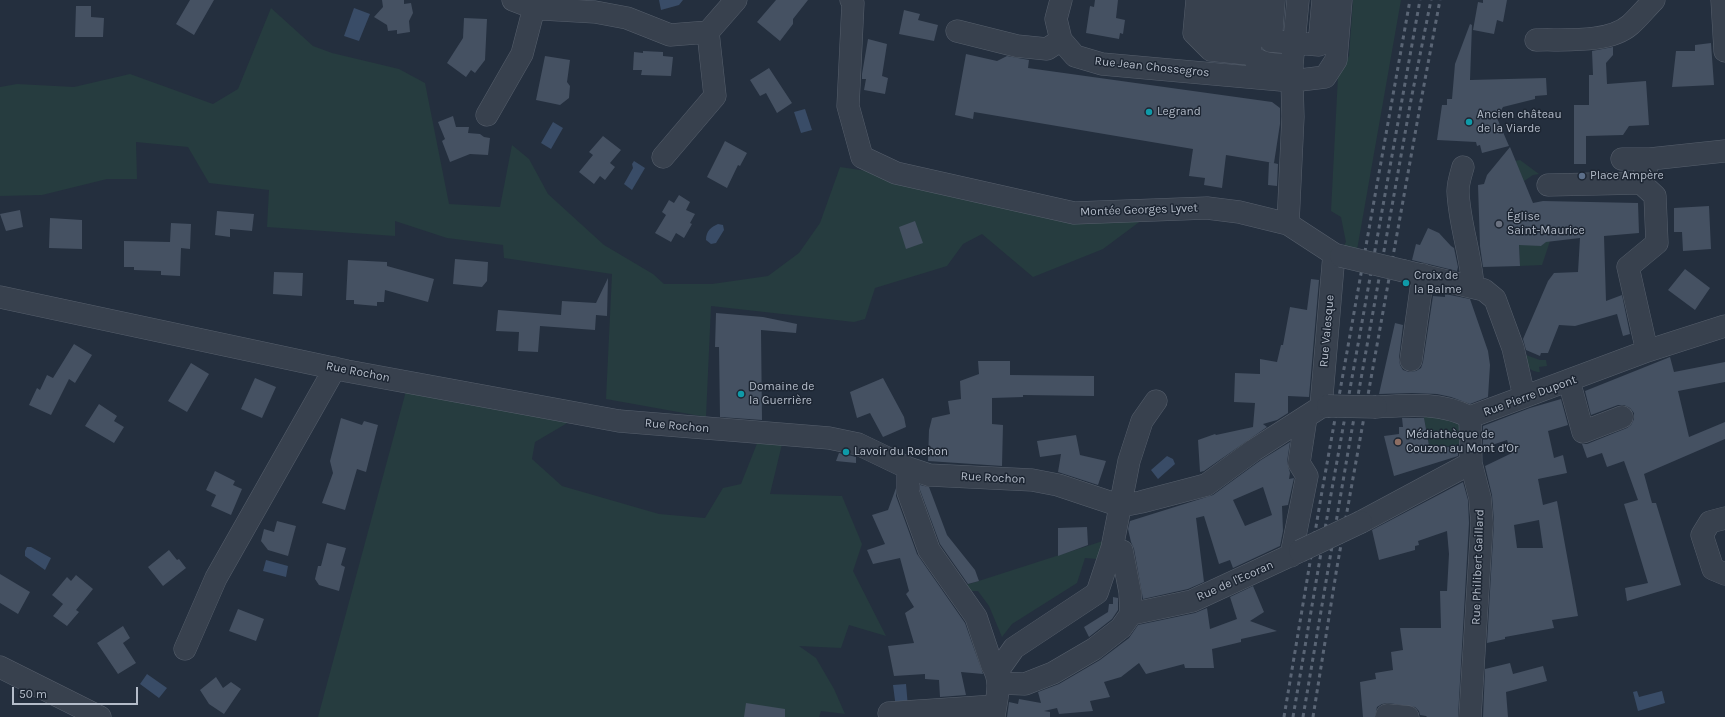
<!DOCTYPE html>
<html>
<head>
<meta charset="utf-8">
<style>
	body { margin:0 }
	#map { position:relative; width:1725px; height:717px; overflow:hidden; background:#242f3e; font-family:Karla,sans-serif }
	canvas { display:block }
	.scale { position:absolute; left:12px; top:687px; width:126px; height:18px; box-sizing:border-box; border:2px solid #b4bcc9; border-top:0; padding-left:5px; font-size:12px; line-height:14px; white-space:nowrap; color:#b4bcc9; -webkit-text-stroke:3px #1d2633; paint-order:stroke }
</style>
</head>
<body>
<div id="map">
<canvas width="1725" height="717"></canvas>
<div class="scale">50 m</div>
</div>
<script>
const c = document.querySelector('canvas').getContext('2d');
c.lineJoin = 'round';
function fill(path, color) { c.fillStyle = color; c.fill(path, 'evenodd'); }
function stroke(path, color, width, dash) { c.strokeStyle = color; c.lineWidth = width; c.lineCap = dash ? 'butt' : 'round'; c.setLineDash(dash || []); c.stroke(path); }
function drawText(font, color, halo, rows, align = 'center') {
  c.font = font + ' Karla,sans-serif'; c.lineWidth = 3; c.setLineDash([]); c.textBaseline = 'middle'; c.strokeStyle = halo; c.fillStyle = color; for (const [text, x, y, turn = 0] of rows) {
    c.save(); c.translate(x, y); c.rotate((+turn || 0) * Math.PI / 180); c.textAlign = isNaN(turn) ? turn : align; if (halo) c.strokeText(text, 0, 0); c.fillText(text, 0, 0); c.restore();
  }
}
fill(new Path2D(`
	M 1353,0 L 1401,0 L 1357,250 L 1343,247 L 1346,242 L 1341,217 L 1331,211 L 1338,76 L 1349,56 Z
	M 271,8 L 313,46 L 332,53 L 399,69 L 425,83 L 449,204 L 500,207 L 512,145 L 529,159 L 548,194 L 604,245 L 653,274 L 664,284 L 712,284 L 768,276 L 799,253 L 820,223 L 840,167 L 867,171 L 1059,220 L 1150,214 L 1103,249 L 1033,277 L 982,234 L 963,244 L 947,266 L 875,288 L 865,319 L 854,322 L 711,306 L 706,417 L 606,399 L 612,274 L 504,258 L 503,245 L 447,238 L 395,221 L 395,236 L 267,227 L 269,190 L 209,183 L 188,147 L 136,142 L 137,179 L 107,179 L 42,195 L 0,196 L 0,87 L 17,84 L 74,87 L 130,74 L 213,104 L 238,89 Z
	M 1520,160 L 1539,174 L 1533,175 L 1524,181 L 1515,161 Z
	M 1552,235 L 1542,265 L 1520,266 L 1519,242 L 1541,246 Z
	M 1523,354 L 1540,360 L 1546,360 L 1547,366 L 1539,367 L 1540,372 C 1528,372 1526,363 1523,354 Z
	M 406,391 L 569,422 L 535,442 L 532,459 L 562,486 L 659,514 L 705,518 L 723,488 L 741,484 L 758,441 L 782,444 L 770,494 L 842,496 L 862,544 L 853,571 L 886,636 L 849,625 L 841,648 L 799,646 L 816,658 L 834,689 L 845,714 L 821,711 L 819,717 L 318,717 Z
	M 1423,413 L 1454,421 L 1460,426 L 1460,444 L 1430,450 Z
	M 1103,541 L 1097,559 L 1085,558 L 1077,583 L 1012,624 L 1002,637 L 989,606 L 978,591 L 964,591 L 960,587 Z`), '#263c3f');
fill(new Path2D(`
	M 659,0 L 683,0 L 679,5 L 661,10 Z
	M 354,8 L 370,14 L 359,41 L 344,36 Z
	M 805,109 L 812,130 L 801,133 L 794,112 Z
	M 553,122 L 563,128 L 551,149 L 541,143 Z
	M 634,161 L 645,168 L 632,190 L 624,184 L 633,168 L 632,164 Z
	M 718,224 L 723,225 L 724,230 L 716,243 L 711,244 L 706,240 C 706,231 711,227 718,224 Z
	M 1167,456 L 1173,459 L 1175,464 L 1158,479 L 1151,470 Z
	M 27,547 L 31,547 L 51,558 L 45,570 L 25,556 L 25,551 Z
	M 266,560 L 288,566 L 286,577 L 263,571 Z
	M 147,674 L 167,688 L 159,698 L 140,684 Z
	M 906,684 L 908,707 L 896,708 L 893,685 Z
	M 1637,691 L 1639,697 L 1662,691 L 1665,703 L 1638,711 L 1633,692 Z`), '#394c67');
fill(new Path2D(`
	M 190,0 L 214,0 L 194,35 L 176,24 Z
	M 382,0 L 404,0 L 404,4 L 411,3 L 413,13 L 409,21 L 410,32 L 397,34 L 397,30 L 388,31 L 387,25 L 374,17 L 383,7 Z
	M 776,0 L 808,0 L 793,19 L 793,24 L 780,41 L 757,22 Z
	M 1095,0 L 1118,0 L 1116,18 L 1125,20 L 1123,34 L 1120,33 L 1119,39 L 1086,33 L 1090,6 L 1094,7 Z
	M 1483,0 L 1507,0 L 1503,22 L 1497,20 L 1494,34 L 1473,30 L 1478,2 L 1483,3 Z
	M 76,6 L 91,6 L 91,17 L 104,18 L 103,37 L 75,37 Z
	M 904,10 L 920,14 L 918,20 L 938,25 L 934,41 L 899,34 Z
	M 464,18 L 487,19 L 485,60 L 475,73 L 471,70 L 466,77 L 447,63 L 463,38 Z
	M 1470,24 L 1472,25 L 1470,80 L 1546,78 L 1547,95 L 1535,96 L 1535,99 L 1503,107 L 1497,118 L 1509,146 L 1482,153 L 1480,145 L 1477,146 L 1476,142 L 1437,140 L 1442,105 L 1447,105 L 1447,99 L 1452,99 L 1455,64 Z
	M 868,39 L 887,44 L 882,76 L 888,78 L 885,94 L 864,90 L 866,79 L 862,79 L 862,74 Z
	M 1711,43 L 1714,85 L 1672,87 L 1676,51 L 1695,51 L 1695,45 Z
	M 1613,47 L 1613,55 L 1606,63 L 1607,84 L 1646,81 L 1649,125 L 1629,126 L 1623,135 L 1586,136 L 1586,164 L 1574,164 L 1574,105 L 1589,105 L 1589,75 L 1593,75 L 1592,51 Z
	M 643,51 L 663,52 L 663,56 L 673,57 L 671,76 L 641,75 L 642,70 L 633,70 L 634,52 L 643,53 Z
	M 966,54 L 997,61 L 1007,56 L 1029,60 L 1028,68 L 1272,102 L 1280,108 L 1280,124 L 1274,163 L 1226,155 L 1222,188 L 1204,185 L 1205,178 L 1189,176 L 1193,149 L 974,112 L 973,119 L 955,115 Z
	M 545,56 L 570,60 L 567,82 L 570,86 L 569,98 L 560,105 L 536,100 Z
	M 769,68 L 792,103 L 777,113 L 766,93 L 760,96 L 750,80 Z
	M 453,116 L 456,127 L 469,127 L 468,133 L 480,134 L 484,137 L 490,138 L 488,155 L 470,154 L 450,162 L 442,141 L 445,139 L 438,122 Z
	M 603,136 L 621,150 L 610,163 L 615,167 L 605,180 L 600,176 L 594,184 L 579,172 L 593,155 L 589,152 Z
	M 725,141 L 747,153 L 740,166 L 738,165 L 727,188 L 707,177 Z
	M 1510,147 L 1533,203 L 1543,201 L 1638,203 L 1639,233 L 1604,236 L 1606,301 L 1622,295 L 1630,334 L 1623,336 L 1617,314 L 1575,326 L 1559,325 L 1548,353 L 1541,353 L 1540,356 L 1526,350 L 1523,339 L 1548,281 L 1554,273 L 1578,272 L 1580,238 L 1546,242 L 1541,246 L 1519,245 L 1520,266 L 1483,267 L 1480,246 L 1478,185 L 1484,184 L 1487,175 Z
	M 1269,162 L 1278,164 L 1277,186 L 1268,185 Z
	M 679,195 L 690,202 L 686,210 L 695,214 L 690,223 L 692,224 L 684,238 L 676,233 L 671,242 L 655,233 L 666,215 L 662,212 L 669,200 L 674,203 Z
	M 1709,206 L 1711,249 L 1683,251 L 1682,232 L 1674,232 L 1674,208 Z
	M 20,210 L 23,227 L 6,231 L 0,214 Z
	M 217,211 L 254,214 L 252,231 L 230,229 L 230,237 L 215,235 Z
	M 50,218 L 82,220 L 82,249 L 49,248 Z
	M 915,221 L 923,243 L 906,249 L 899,227 Z
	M 171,223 L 191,224 L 190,249 L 181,248 L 180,276 L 161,275 L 161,271 L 134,270 L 134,267 L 124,267 L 124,241 L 170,242 Z
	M 1428,228 L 1439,233 L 1451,246 L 1454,248 L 1458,267 L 1457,271 L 1412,260 L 1416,244 L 1420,245 Z
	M 455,259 L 488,262 L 487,281 L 482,287 L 453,284 Z
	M 348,260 L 387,262 L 387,266 L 434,279 L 428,302 L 385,290 L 384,302 L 377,302 L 377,306 L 354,304 L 354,300 L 346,300 Z
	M 1685,269 L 1710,288 L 1695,310 L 1668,290 Z
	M 274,272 L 303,273 L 302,296 L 273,294 Z
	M 608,278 L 607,316 L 596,315 L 595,330 L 540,326 L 538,352 L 518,351 L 519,332 L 496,331 L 498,310 L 561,315 L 562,301 L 596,303 Z
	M 1311,279 L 1319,280 L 1309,397 L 1288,396 L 1288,413 L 1277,420 L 1263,424 L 1267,427 L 1204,471 L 1200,472 L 1198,440 L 1215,434 L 1216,435 L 1253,427 L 1255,403 L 1234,402 L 1235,373 L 1260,374 L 1260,359 L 1277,362 L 1281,345 L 1283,345 L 1290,307 L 1307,310 Z
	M 1445,294 L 1470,299 L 1488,351 L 1490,365 L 1488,397 L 1470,404 L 1451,397 L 1437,394 L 1412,393 L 1379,394 L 1395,323 L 1403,325 L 1399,358 L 1400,365 L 1403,370 L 1409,372 L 1416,371 L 1421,368 L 1423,362 L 1433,296 L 1445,297 Z
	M 716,313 L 763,317 L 797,324 L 796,333 L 761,330 L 762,420 L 720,417 L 719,347 L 715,347 Z
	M 74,344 L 92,355 L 75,383 L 69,379 L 51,415 L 29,405 L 37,388 L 40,390 L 47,375 L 53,378 Z
	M 1670,357 L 1674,372 L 1725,362 L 1725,382 L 1678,391 L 1689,437 L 1725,422 L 1725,439 L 1644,474 L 1652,503 L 1656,503 L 1681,585 L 1627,601 L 1625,588 L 1648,583 L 1624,504 L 1638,500 L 1624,461 L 1607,467 L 1602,453 L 1587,458 L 1582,444 L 1587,444 L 1627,428 L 1631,425 L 1634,419 L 1634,413 L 1630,408 L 1624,405 L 1618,405 L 1591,415 L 1585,391 Z
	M 978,361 L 1010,361 L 1010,375 L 1094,376 L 1094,396 L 1023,395 L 1023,397 L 992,398 L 992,424 L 1003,425 L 1002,466 L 928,461 L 929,430 L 932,418 L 950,414 L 948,401 L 961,399 L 960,381 L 979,374 Z
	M 191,363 L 209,374 L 187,412 L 168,401 Z
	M 255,378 L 276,387 L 262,418 L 241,409 Z
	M 883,378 L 904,417 L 906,427 L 883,437 L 870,413 L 857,418 L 850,392 Z
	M 1561,399 L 1568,425 L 1548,431 L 1554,458 L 1563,455 L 1567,473 L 1538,479 L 1543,505 L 1557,501 L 1578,616 L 1552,620 L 1554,628 L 1505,637 L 1505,639 L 1487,643 L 1494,522 L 1492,495 L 1485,466 L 1512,453 L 1507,440 L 1483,448 L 1483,426 L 1530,408 ZM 1539,520 L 1543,548 L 1517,548 L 1514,525 Z
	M 99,404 L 117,416 L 114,421 L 124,427 L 114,443 L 85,426 Z
	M 341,418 L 362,425 L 364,421 L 378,425 L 366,472 L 357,469 L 345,510 L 322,503 L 333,473 L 330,461 Z
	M 1402,418 L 1424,418 L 1430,451 L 1458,445 L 1458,456 L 1394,476 L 1384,436 L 1399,434 L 1399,427 L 1403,427 Z
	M 1076,435 L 1080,455 L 1106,461 L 1098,485 L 1058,472 L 1061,454 L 1040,457 L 1037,441 Z
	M 1290,442 L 1287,462 L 1290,473 L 1289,479 L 1294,478 L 1288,505 L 1282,506 L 1283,531 L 1280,546 L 1233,568 L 1230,560 L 1219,564 L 1204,516 L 1196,518 L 1204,582 L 1188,589 L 1143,599 L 1134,549 L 1131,542 L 1128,529 L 1130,521 L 1213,495 L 1261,460 ZM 1263,487 L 1272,515 L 1245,526 L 1233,500 Z
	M 839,453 L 856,457 L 856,463 L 836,461 Z
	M 215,471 L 235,481 L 233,485 L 242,489 L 231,515 L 211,506 L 216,495 L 206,490 Z
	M 1463,482 L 1468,500 L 1469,523 L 1458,717 L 1427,717 L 1426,716 L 1420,715 L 1419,711 L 1415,707 L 1388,703 L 1382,704 L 1377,707 L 1375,717 L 1363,717 L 1360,682 L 1376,679 L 1375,673 L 1393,670 L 1391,652 L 1403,650 L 1400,628 L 1441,628 L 1440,591 L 1447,591 L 1449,554 L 1447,531 L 1418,541 L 1419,545 L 1415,546 L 1415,550 L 1379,560 L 1372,530 Z
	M 920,485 L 929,487 L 947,535 L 975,570 L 979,581 L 968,584 L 940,544 L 920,490 Z
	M 896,488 L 896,496 L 917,554 L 965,623 L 983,674 L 961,672 L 966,695 L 940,697 L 939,680 L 925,679 L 925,674 L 894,676 L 888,646 L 914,643 L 905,613 L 914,607 L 906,594 L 909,591 L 900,558 L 873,564 L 867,550 L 885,544 L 872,515 L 888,510 Z
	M 277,521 L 296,526 L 288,556 L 268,550 L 261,541 L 264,529 L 274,532 Z
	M 1087,527 L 1088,545 L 1058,556 L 1058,528 Z
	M 327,543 L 346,548 L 341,565 L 345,567 L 339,591 L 319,585 L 315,579 L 318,566 L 321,566 Z
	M 169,550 L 177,560 L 179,559 L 186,568 L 163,586 L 148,567 Z
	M 0,574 L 30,592 L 18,614 L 0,603 Z
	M 76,575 L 93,589 L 76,610 L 79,612 L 67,626 L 53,616 L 63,604 L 52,595 L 67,577 L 71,581 Z
	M 1253,586 L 1264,612 L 1250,621 L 1277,631 L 1241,639 L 1241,642 L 1212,649 L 1214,668 L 1185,668 L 1184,664 L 1146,674 L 1139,663 L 1121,677 L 1104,682 L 1110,697 L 1090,701 L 1093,711 L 1059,714 L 1057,708 L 1044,711 L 1050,712 L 1050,717 L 1007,717 L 1009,702 L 1018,704 L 1019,699 L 1041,703 L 1038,692 L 1059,684 L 1100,660 L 1129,638 L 1138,625 L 1195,613 L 1207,608 L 1210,629 L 1237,619 L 1230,597 Z
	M 1113,597 L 1118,598 L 1118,610 L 1112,619 L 1089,637 L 1084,627 L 1108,612 L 1109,604 L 1113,604 Z
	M 238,609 L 264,619 L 256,641 L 229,631 Z
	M 123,626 L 130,638 L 123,643 L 136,663 L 118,674 L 97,643 Z
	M 1510,663 L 1513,674 L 1543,666 L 1547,681 L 1506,692 L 1508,717 L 1483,717 L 1485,669 Z
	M 216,677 L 223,688 L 231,682 L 241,689 L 224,714 L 209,704 L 200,690 Z
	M 746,703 L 785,709 L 785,717 L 744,717 Z`), '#455162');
const minor = new Path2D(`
	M 513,0 L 534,8 L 542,9 L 595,12 L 627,18 L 670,35 L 708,32 L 736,0
	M 851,0 L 853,3 L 848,106 L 862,157 L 896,173 L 1074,213 L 1207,208 L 1239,212 L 1288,224 L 1334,254 L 1341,256
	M 1061,0 L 1056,19 L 1061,40 L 1075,56 L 1102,64 L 1292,81 L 1292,65
	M 1197,0 L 1194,33 L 1211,50 L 1250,54 L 1254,0
	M 1274,0 L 1271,41 L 1319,45 L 1323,0
	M 1722,0 L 1725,51
	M 957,31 L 1017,46 L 1047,49 L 1061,40
	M 1536,40 C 1563,39 1608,44 1630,25 C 1638,18 1646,8 1654,0
	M 1211,50 L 1215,0
	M 1230,52 L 1235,0
	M 1250,54 C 1261,66 1277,64 1292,65 L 1298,0
	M 487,115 L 522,54 L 534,8
	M 663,157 L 715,96 L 708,32
	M 1622,159 L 1650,159
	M 1463,167 C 1461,174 1458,183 1458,191 C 1459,223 1471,254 1473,287
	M 1548,185 L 1641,183
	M 1288,224 L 1293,117 L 1292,81 L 1325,77 L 1336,60 L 1341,0
	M 1404,271 L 1484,290 L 1495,299 L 1513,348 L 1524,396
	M 0,297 L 347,371 L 619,421 L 829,438 L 858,444 L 908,468 L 929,475 L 1032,480 L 1058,485 L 1121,506 L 1141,502 L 1206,485 L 1254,450 L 1321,407 L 1328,406
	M 1647,351 L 1628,267 L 1657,243 L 1655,196 L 1641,183 L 1650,159 L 1725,151
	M 1411,360 L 1423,275
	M 1569,381 L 1583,432 L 1622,417
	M 1321,407 L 1334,254
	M 1376,407 C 1409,405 1440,402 1470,417 L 1647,351 L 1725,326
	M 908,468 L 908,492 L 929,550 L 976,617 L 992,665 C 1003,682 996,699 994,717
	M 1725,518 L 1710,522 L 1702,535 L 1713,569 L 1725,574
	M 1361,522 L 1471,463
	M 1112,548 L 1122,551 L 1130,592 L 1131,614
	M 1291,556 L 1307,476 L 1299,463 L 1306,417
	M 185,649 L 216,578 L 335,368
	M 0,667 L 100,717
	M 997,672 L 1014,648 L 1097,593 L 1112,548 L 1129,461 L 1142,421 L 1156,401
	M 999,683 L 1025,684 L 1053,673 L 1094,649 L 1121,628 L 1131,614 L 1192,601 L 1300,551
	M 889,713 L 995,706
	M 1387,715 L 1408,717
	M 1470,717 L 1482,523 L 1480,498 L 1471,463 L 1470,417`);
stroke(minor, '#565f6c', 23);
stroke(minor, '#38414e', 22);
stroke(new Path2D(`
	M 1284,717 L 1321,497 L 1410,0
	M 1293,717 L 1330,500 L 1420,0
	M 1303,717 L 1349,446 L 1411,100 L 1431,0
	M 1313,717 L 1337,567 L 1421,101 L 1440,0`), '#5a6575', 3, [4, 4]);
const minorBridge = new Path2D(`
	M 1341,256 L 1404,271
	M 1328,406 L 1376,407
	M 1300,551 L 1361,522`);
stroke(minorBridge, '#565f6c', 23, []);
stroke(minorBridge, '#38414e', 22);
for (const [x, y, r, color] of [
	[1149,112,4,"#0f9aa8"],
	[1469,122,4,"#0f9aa8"],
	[1582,176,4,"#5c6f8a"],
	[1499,224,4,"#6b7280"],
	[1406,283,4,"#0f9aa8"],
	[741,394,4,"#0f9aa8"],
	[1398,442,4,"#8d6e63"],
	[846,452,4,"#0f9aa8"]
]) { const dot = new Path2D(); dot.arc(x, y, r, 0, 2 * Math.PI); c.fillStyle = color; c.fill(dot); stroke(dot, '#1d2633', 1.5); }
drawText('12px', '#b4bcc9', '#1d2633', [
	["Rue Jean Chossegros",1152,67,6],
	["Montée Georges Lyvet",1139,210,-2],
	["Rue Valesque",1327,331,-85],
	["Rue Rochon",358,372,11],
	["Rue Pierre Dupont",1530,396,-20],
	["Rue Rochon",677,426,5],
	["Rue Rochon",993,478,3],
	["Rue Philibert Gaillard",1478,567,-88],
	["Rue de l'Ecoran",1235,581,-24]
]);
drawText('12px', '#b4bcc9', '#1d2633', [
	["Legrand",1157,112],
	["Ancien château",1477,115],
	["de la Viarde",1477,129],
	["Place Ampère",1590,176],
	["Église",1507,217],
	["Saint-Maurice",1507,231],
	["Croix de",1414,276],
	["la Balme",1414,290],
	["Domaine de",749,387],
	["la Guerrière",749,401],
	["Médiathèque de",1406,435],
	["Couzon au Mont d'Or",1406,449],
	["Lavoir du Rochon",854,452]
], 'left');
</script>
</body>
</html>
